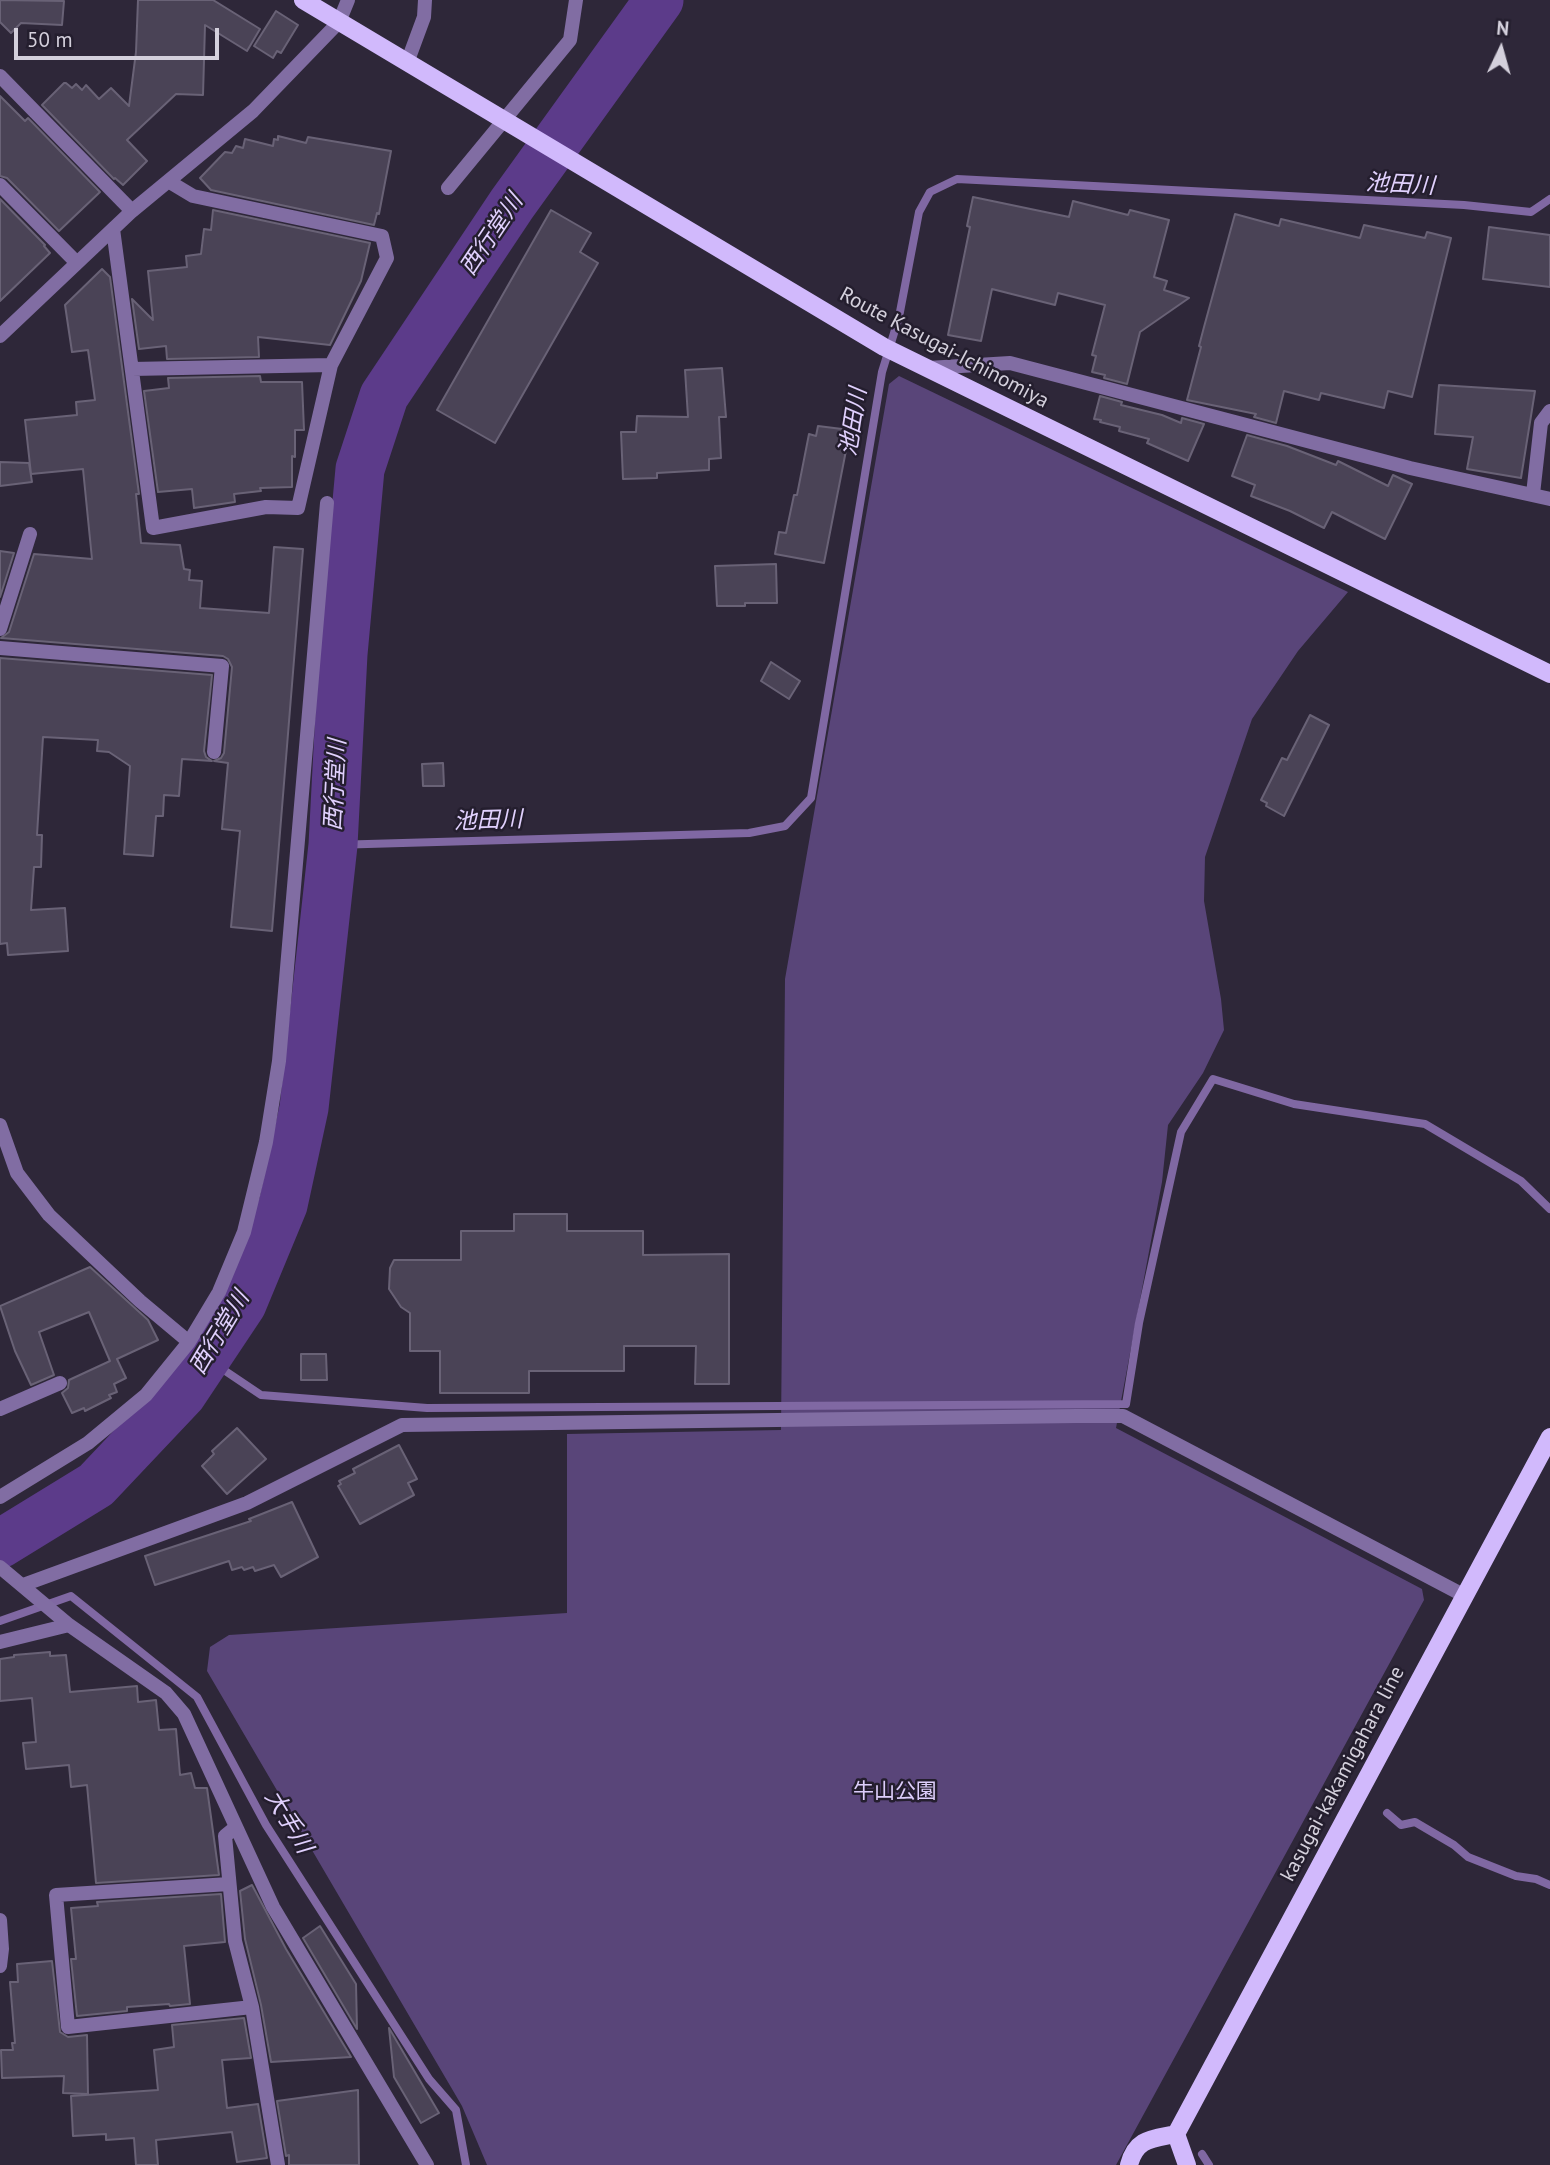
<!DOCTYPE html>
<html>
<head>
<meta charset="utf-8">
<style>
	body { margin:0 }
	#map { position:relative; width:1550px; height:2165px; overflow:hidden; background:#2e2739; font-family:"PT Sans",sans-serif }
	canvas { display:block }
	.north { position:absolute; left:1466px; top:14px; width:70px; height:70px; -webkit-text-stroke:5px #241e2e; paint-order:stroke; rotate:5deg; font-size:19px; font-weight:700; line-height:28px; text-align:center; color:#d4d0dc }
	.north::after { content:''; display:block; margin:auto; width:24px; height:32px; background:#d4d0dc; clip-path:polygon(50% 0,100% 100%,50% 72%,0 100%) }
	.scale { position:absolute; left:14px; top:28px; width:205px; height:32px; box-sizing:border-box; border:4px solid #d4d0dc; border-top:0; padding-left:9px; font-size:21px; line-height:24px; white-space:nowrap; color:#d4d0dc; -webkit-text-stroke:5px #241e2e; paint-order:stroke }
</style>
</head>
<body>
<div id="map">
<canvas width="1550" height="2165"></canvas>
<div class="north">N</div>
<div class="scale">50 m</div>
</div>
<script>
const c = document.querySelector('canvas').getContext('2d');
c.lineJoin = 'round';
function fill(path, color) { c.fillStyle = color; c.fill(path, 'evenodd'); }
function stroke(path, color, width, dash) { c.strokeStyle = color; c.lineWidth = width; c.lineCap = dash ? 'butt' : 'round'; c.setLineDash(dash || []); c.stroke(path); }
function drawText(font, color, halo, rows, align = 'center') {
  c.font = font + ' "PT Sans","Noto Sans JP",sans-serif'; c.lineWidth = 5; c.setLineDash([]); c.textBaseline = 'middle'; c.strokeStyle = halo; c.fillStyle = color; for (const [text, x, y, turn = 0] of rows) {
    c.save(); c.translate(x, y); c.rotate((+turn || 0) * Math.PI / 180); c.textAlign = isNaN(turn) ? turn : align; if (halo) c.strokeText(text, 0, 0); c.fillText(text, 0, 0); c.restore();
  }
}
fill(new Path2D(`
	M 899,376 L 1348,592 L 1298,651 L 1252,719 L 1205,857 L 1204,901 L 1221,999 L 1224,1030 L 1203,1073 L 1168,1125 L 1162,1182 L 1116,1428 L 1422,1589 L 1424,1600 L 1116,2165 L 487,2165 L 462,2106 L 207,1671 L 210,1647 L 229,1635 L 567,1613 L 567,1434 L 781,1430 L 785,979 L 889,384 Z`), '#594579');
stroke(new Path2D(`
	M 333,845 L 749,833 L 785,826 L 811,798 L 882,372 L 899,317 L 919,212 L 930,192 L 957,179 L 1464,205 L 1531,212 L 1550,199
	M 206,1358 L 261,1395 L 427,1408 L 1126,1404 L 1139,1323 L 1181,1132 L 1213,1079 L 1294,1104 L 1425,1124 L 1521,1181 L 1550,1209
	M 0,1621 L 71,1596 L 197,1697 L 266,1825 L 429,2079 L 456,2110 L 466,2165
	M 1387,1813 L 1401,1825 L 1415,1822 L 1454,1845 L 1468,1857 L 1516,1876 L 1536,1879 L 1550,1885
	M 1202,2154 L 1209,2165`), '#8068a3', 8);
stroke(new Path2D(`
	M 0,1544 L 96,1485 L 182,1394 L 242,1304 L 283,1205 L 304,1108 L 333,845 L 343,654 L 360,469 L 384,396 L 512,204 L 659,0`), '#5c3b8a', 49);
const building = new Path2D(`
	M 0,0 L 64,1 L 62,25 L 21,23 L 11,33 L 0,22 Z
	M 138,0 L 213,0 L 260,29 L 247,51 L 205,25 L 203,95 L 176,94 L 127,140 L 147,161 L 123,185 L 115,178 L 114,179 L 42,105 L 64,83 L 66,83 L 72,88 L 76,84 L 82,90 L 86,85 L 99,99 L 111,88 L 129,106 L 136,52 Z
	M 276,11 L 298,25 L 281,53 L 277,51 L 273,58 L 254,46 Z
	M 0,96 L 25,121 L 28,118 L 100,192 L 59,231 L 7,178 L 0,176 Z
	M 278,136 L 306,143 L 308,137 L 391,151 L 379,214 L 377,213 L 374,225 L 211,190 L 200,178 L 225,152 L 232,153 L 236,146 L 243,148 L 245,139 L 273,146 L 274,139 L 278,140 Z
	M 973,197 L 1069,217 L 1073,201 L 1128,215 L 1130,210 L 1169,220 L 1154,277 L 1167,281 L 1164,290 L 1189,298 L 1140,332 L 1127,384 L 1104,378 L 1105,375 L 1092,372 L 1096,356 L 1092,355 L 1105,305 L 1058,293 L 1055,305 L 992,289 L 981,341 L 948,335 L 970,227 L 967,226 Z
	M 0,199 L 45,245 L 44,246 L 50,253 L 0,301 Z
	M 213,210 L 370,243 L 361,281 L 330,345 L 258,337 L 259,357 L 167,359 L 166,346 L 139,349 L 132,299 L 153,320 L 148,271 L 187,267 L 186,256 L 201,254 L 204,229 L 211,230 Z
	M 551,210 L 591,233 L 580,252 L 598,263 L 495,443 L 437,410 Z
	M 1235,214 L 1279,226 L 1281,219 L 1360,238 L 1364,225 L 1425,238 L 1427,232 L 1451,238 L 1412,397 L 1388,391 L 1384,408 L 1321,393 L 1319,400 L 1284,391 L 1276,423 L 1254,417 L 1256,414 L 1187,400 L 1201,347 L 1199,346 L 1204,327 Z
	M 1489,227 L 1550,235 L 1550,287 L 1483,279 Z
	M 102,269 L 110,277 L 139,494 L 136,494 L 141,543 L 180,545 L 184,569 L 190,570 L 189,580 L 202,581 L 200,608 L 269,613 L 274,547 L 303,549 L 272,931 L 231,927 L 240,831 L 222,829 L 228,763 L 214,761 L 221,758 L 224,753 L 232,667 L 228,659 L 223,656 L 1,638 L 9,632 L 34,554 L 92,559 L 83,469 L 31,474 L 25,420 L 77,415 L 76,402 L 95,400 L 88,350 L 72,352 L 65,305 Z
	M 722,368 L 726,417 L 719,417 L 721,458 L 709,459 L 709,470 L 657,473 L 657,478 L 623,479 L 621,432 L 636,432 L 637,416 L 688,417 L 685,370 Z
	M 260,376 L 261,382 L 302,382 L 304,430 L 295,430 L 295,457 L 292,456 L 292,487 L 260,488 L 261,491 L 234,494 L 235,502 L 194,508 L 192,489 L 158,492 L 144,391 L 169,388 L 168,378 Z
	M 1439,385 L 1535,391 L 1521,478 L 1467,469 L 1473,437 L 1435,434 Z
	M 1100,396 L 1122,402 L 1121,405 L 1162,415 L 1181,423 L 1182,418 L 1204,424 L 1188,461 L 1147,443 L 1149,439 L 1119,431 L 1120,427 L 1100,422 L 1101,420 L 1094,419 Z
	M 818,426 L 850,430 L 824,563 L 775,554 L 779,532 L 786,533 L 794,495 L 797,495 L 809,434 L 816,436 Z
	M 1247,435 L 1287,446 L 1336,465 L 1338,461 L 1388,486 L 1393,475 L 1412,484 L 1385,539 L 1332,512 L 1324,528 L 1290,511 L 1251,496 L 1255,485 L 1232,476 Z
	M 0,462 L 29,463 L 32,482 L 0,486 Z
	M 0,551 L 14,553 L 0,597 Z
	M 776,564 L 777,603 L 745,603 L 745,606 L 717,606 L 715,566 Z
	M 0,658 L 212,675 L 204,751 L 206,757 L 212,761 L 182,759 L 179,796 L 164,795 L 163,816 L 156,816 L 153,856 L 124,854 L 130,766 L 109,752 L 97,751 L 98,740 L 43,737 L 37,835 L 42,835 L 41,867 L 34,867 L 31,910 L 65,908 L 68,951 L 8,955 L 7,943 L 0,944 Z
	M 771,662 L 800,681 L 789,699 L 761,681 Z
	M 1310,715 L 1329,725 L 1284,816 L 1266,806 L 1267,803 L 1261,800 L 1282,758 L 1287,760 Z
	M 443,763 L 444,786 L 423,786 L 422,764 Z
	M 514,1214 L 567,1214 L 567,1231 L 643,1231 L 643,1255 L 729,1254 L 729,1384 L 695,1384 L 696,1346 L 624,1346 L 624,1371 L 529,1371 L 529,1393 L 440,1393 L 440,1351 L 410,1351 L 410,1313 L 401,1307 L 389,1289 L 390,1268 L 394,1260 L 461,1260 L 461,1231 L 514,1231 Z
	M 90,1267 L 148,1320 L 158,1340 L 117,1359 L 126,1378 L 114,1384 L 117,1392 L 109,1395 L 111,1398 L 85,1411 L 84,1408 L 72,1413 L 62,1393 L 68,1388 L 69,1380 L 110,1361 L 89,1312 L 39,1332 L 54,1375 L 31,1385 L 15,1351 L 0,1306 Z
	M 301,1354 L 326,1354 L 327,1380 L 301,1380 Z
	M 237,1428 L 266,1459 L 227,1494 L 202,1466 L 214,1454 L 212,1451 Z
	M 399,1445 L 417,1479 L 408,1483 L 414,1495 L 360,1524 L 338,1486 L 341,1484 L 339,1481 L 355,1473 L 353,1469 Z
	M 292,1502 L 318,1557 L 281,1577 L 274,1565 L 255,1571 L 253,1567 L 244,1570 L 242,1567 L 232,1570 L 229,1561 L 155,1585 L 145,1556 L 251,1521 L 249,1519 Z
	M 50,1652 L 50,1656 L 66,1655 L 70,1692 L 137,1686 L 138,1702 L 156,1700 L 159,1730 L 176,1729 L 180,1775 L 191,1773 L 195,1788 L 207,1788 L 219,1875 L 96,1883 L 87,1785 L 71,1787 L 69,1765 L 26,1769 L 23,1743 L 36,1742 L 32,1698 L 0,1701 L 0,1659 L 14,1657 L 14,1655 Z
	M 252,1885 L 286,1949 L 351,2057 L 271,2062 L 261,2005 L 245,1939 L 240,1891 Z
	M 221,1894 L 225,1942 L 184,1946 L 190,2004 L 170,2006 L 169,2004 L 127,2007 L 127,2011 L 77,2016 L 71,1959 L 76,1959 L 71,1908 L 98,1906 L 97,1902 Z
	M 320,1926 L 356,1984 L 357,2029 L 303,1938 Z
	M 52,1961 L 60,2032 L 68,2037 L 87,2035 L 88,2094 L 63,2093 L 64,2076 L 2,2078 L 1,2050 L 13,2050 L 12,2043 L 15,2043 L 10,1982 L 18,1982 L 17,1964 Z
	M 244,2018 L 251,2058 L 222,2060 L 227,2108 L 258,2104 L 267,2158 L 237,2162 L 232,2132 L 156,2140 L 158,2165 L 136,2165 L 134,2138 L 106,2140 L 106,2134 L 73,2136 L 71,2096 L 158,2090 L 154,2050 L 174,2047 L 172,2025 Z
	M 389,2028 L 439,2113 L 421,2123 L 394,2077 Z
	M 358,2090 L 359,2165 L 289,2165 L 289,2155 L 286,2156 L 277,2101 Z`);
fill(building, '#4a4356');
stroke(building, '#696276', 2);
stroke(new Path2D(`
	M 407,63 L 424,17 L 425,0
	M 0,76 L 132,211
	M 0,185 L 77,263
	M 448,188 L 570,40 L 576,0
	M 113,229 L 153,528 L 266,507 L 298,508 L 331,365 L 387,258 L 382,236 L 193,196 L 168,181
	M 0,336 L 132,211 L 253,111 L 339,22 L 348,0
	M 928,368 L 1010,363 L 1410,468 L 1550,499
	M 132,369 L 331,365
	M 1533,494 L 1541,423 L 1550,411
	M 0,629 L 30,534
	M 0,648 L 222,666 L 214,752
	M 0,1125 L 17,1173 L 49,1215 L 140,1301 L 189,1342
	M 0,1409 L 60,1383
	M 0,1497 L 88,1443 L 146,1395 L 189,1342 L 219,1292 L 244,1232 L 266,1142 L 279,1061 L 327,503
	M 0,1567 L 69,1625 L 166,1693 L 184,1714 L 273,1907 L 427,2165
	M 23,1585 L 247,1503 L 402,1425 L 1077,1416 L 1123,1416 L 1465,1596
	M 0,1642 L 69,1625
	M 236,1827 L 225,1836 L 235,1941 L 252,2007 L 278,2165
	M 229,1884 L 56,1895 L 68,2027 L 252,2007
	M 0,1920 L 2,1949 L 0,1966`), '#816da3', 14);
stroke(new Path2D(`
	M 303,0 L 884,347 L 1550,674
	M 1176,2134 L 1550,1437
	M 1176,2134 L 1187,2165
	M 1129,2165 C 1136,2138 1152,2139 1176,2134`), '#d1b9fc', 18);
drawText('21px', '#d4d0dc', '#241e2e', [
	["Route Kasugai-Ichinomiya",944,348,28],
	["kasugai-kakamigahara line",1343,1774,-62]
]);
drawText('21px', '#ddcefb', '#241e2e', [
	["牛山公園",895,1792]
]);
drawText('italic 23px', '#e1d1fe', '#241e2e', [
	["池田川",1400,185,3],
	["西行堂川",492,235,-56],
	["池田川",854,422,-81],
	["西行堂川",336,785,-87],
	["池田川",488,821,-2],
	["西行堂川",220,1333,-59],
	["大手川",288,1822,59]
]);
</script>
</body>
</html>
